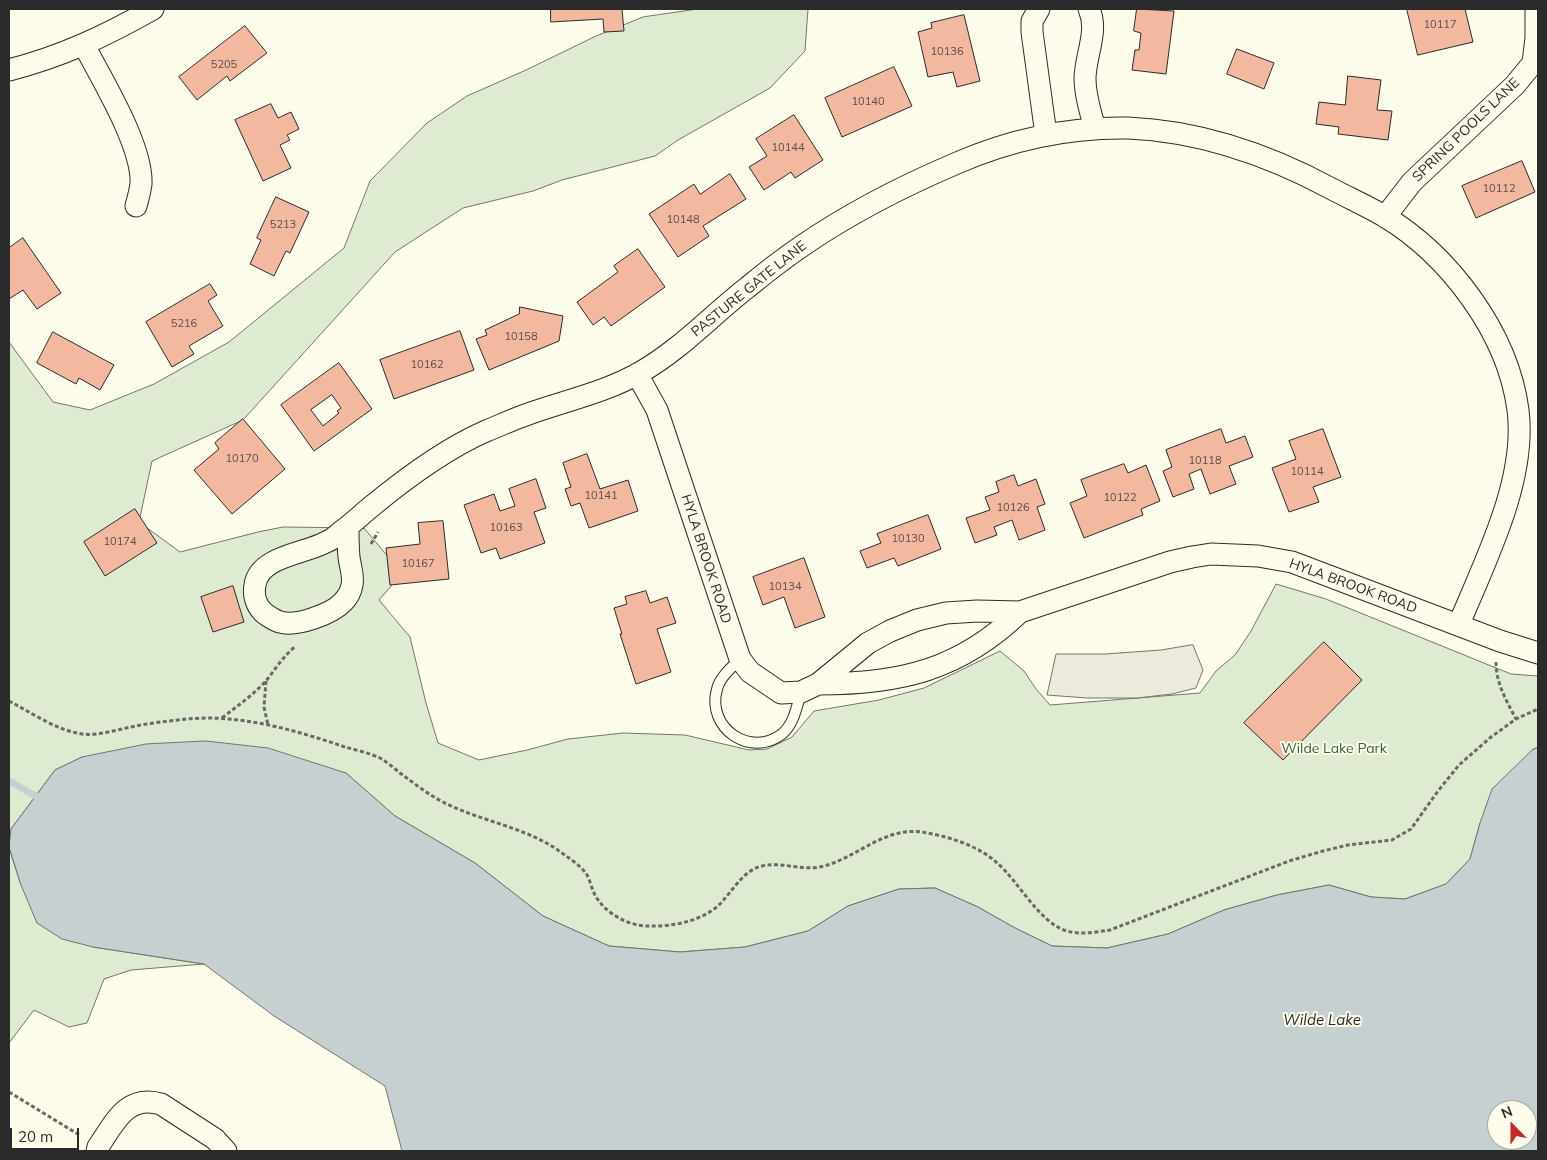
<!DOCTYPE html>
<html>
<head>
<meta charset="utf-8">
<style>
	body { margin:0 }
	#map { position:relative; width:1547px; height:1160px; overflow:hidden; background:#fdfbea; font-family:Mulish,sans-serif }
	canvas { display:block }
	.frame { position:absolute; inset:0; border:10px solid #2b2b2b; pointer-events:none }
	.north { position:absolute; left:1487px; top:1100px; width:50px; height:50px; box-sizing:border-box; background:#fdfbea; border:1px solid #a9a89e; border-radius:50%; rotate:338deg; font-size:14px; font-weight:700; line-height:20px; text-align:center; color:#2b2b2b }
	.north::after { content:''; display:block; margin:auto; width:18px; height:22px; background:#c62828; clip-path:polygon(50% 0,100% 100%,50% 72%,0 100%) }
	.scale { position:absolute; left:10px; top:1128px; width:69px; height:22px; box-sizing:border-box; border:2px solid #2b2b2b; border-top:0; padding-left:6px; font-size:15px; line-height:18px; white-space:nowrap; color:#2b2b2b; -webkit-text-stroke:4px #fdfbea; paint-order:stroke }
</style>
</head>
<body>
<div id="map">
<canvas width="1547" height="1160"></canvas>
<div class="frame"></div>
<div class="north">N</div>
<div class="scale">20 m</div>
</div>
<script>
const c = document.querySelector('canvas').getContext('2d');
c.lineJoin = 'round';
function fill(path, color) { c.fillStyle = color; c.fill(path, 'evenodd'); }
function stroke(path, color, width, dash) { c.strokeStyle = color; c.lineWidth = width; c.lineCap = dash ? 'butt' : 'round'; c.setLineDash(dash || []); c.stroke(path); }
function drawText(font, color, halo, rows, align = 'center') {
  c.font = font + ' Mulish,sans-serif'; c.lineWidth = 4; c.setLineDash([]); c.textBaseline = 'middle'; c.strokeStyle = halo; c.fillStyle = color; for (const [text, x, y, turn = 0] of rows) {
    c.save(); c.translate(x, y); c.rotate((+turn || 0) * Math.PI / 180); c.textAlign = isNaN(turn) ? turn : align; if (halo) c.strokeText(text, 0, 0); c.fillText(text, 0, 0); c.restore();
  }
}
const green = new Path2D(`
	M 698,9 L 808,9 L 805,51 L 770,88 L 678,140 L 655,156 L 562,180 L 533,191 L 463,208 L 395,252 L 243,420 L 152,461 L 139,522 L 180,552 L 258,532 L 283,527 L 364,528 L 390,559 L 392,585 L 379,600 L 410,637 L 426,703 L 438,743 L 479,760 L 527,750 L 568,739 L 623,733 L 685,735 L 749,750 L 767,749 L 792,737 L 814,711 L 879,700 L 924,688 L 1000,651 L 1024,671 L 1036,689 L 1050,705 L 1200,693 L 1216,671 L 1235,655 L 1251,631 L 1276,584 L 1326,599 L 1511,674 L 1538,676 L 1538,747 L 1532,750 L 1480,823 L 1470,859 L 1446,884 L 1405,899 L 1371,897 L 1329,885 L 1277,895 L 1224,910 L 1168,934 L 1107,948 L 1052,946 L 1015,928 L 978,907 L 935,888 L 899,889 L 848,906 L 808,931 L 745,947 L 680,952 L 609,946 L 543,916 L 475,863 L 395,816 L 346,773 L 82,757 L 55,770 L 11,829 L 9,847 L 9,342 L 53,402 L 90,410 L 154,384 L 229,342 L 344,248 L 370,181 L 427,123 L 467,96 L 526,70 L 596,36 L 643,17 Z
	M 9,848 L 21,885 L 93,947 L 204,964 L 131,970 L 104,979 L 87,1023 L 69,1027 L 34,1010 L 9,1043 Z`);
fill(green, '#deebd1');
stroke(green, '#74746e', 1);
const parking = new Path2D(`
	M 1193,645 L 1203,670 L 1196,688 L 1172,694 L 1137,698 L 1087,698 L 1047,695 L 1056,654 L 1105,654 L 1161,650 Z`);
fill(parking, '#eceadb');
stroke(parking, '#74746e', 1);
const water = new Path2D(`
	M 206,741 L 268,748 L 346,773 L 395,816 L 475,863 L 543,916 L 609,946 L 680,952 L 745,947 L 808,931 L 848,906 L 899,889 L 935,888 L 978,907 L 1015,928 L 1052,946 L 1107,948 L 1168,934 L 1224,910 L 1277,895 L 1329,885 L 1371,897 L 1405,899 L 1446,884 L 1470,859 L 1480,823 L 1492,789 L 1532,750 L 1538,747 L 1538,1151 L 402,1151 L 385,1086 L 274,1016 L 204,964 L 93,947 L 62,939 L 37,923 L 21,885 L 9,847 L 11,829 L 55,770 L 82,757 L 146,744 ZM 1497,1110 L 1527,1110 L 1527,1140 L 1497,1140 Z`);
fill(water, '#c7d0d0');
stroke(water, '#74746e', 1);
stroke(new Path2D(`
	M 9,781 L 36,796 L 44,798`), '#c7d0d0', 7);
const building = new Path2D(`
	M 551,9 L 622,9 L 624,31 L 604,32 L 603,19 L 551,22 Z
	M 1137,9 L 1174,11 L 1166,74 L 1132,70 L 1135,50 L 1139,50 L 1141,33 L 1134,31 Z
	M 1407,9 L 1465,9 L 1473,42 L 1418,55 Z
	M 964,15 L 980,81 L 957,87 L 953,72 L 928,77 L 918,32 L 932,28 L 931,23 Z
	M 245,26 L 267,53 L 230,81 L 227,76 L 197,100 L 179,77 Z
	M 1237,49 L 1274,63 L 1264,89 L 1227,74 Z
	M 894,67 L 912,106 L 842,137 L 825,98 Z
	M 1348,76 L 1381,80 L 1377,110 L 1392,111 L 1388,140 L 1338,134 L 1339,127 L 1316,124 L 1319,102 L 1345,105 Z
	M 271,104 L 278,118 L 291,112 L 299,129 L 287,135 L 290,140 L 280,145 L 291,168 L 263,181 L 235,120 Z
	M 794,115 L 823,160 L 795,178 L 791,172 L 764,190 L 749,167 L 767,156 L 756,139 Z
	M 1522,161 L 1535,192 L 1476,218 L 1462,186 Z
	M 730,174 L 746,199 L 703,226 L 709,236 L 678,257 L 649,214 L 694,184 L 700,194 Z
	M 276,197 L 309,212 L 290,253 L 286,251 L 274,276 L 250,264 L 261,240 L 257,238 Z
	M 23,238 L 61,293 L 37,309 L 23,290 L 9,299 L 9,248 Z
	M 638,249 L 665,287 L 611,326 L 604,317 L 593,325 L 577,302 L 618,272 L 614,266 Z
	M 210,284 L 217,295 L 208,301 L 223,326 L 189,346 L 194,354 L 172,367 L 146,322 Z
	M 520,307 L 563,316 L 559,341 L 489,370 L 476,339 L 487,335 L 485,330 L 519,314 Z
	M 460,331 L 474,370 L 394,399 L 380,360 Z
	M 53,332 L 114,365 L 100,390 L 79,378 L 76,384 L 37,363 Z
	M 339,363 L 372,409 L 314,451 L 281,405 ZM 332,395 L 341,408 L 337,411 L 339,413 L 323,426 L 311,410 Z
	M 243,419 L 285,469 L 232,514 L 194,470 L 219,449 L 215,443 Z
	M 1221,429 L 1226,443 L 1245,436 L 1253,457 L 1229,466 L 1236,484 L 1210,494 L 1201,469 L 1189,474 L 1194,489 L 1173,497 L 1163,471 L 1172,467 L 1166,450 Z
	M 1323,429 L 1341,477 L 1313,487 L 1319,502 L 1289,512 L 1272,468 L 1296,459 L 1289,441 Z
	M 587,454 L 600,489 L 628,480 L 638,511 L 589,528 L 580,503 L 571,506 L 565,489 L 571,487 L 563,463 Z
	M 1124,464 L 1128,473 L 1146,465 L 1160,501 L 1141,509 L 1143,515 L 1084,538 L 1070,503 L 1087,496 L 1081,480 Z
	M 1014,475 L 1018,486 L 1036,479 L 1045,504 L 1037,507 L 1045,530 L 1019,540 L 1012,520 L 994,527 L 997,535 L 975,543 L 966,518 L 990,510 L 985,497 L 999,492 L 996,482 Z
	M 536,479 L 546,508 L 534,512 L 545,543 L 500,559 L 496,548 L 481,553 L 464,505 L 494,494 L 500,511 L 515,506 L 509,489 Z
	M 135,509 L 157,543 L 105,576 L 84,542 Z
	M 928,515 L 941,549 L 898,566 L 894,558 L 867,568 L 860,551 L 881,543 L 877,534 Z
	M 443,521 L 449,579 L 390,585 L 386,548 L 420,544 L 418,523 Z
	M 804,558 L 825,617 L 795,628 L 784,597 L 763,605 L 753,577 Z
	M 233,586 L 244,622 L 213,632 L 201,597 Z
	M 646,591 L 650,603 L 667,597 L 676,623 L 657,629 L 671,672 L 636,684 L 620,634 L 622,634 L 614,608 L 627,604 L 625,597 Z
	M 1324,642 L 1362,680 L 1283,760 L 1244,723 Z`);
fill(building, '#f2b8a0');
stroke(building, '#2b2b2b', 1);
const service = new Path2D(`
	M 740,659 C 731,668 720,677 717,689 C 706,729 751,758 782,734 C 794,724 797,706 801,692`);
const minor = new Path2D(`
	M 1039,9 L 1032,21 L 1032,32 L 1046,135
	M 1089,9 C 1099,31 1085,56 1085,79 C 1085,97 1091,113 1095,129
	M 84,45 C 102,80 143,146 141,184 C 140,191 138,199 136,206
	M 9,70 C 63,56 105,36 153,9
	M 1385,217 L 1412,182 L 1515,85 L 1533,63 L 1536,38 L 1536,9
	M 637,374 L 657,410 L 740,659 L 750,672 L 781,693 L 801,692 L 818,684 L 868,643 L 890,631 L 917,620 L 946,613 L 977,611 L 1020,612 L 1170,562 L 1192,557 L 1211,554 L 1258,556 L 1292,562 L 1500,641 L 1538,653
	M 348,527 C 348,537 348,547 349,557 C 350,566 354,576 352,585 C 351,591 347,598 343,602 C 332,614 296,627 280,622 C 276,621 266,615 263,612 C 256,605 253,595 255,585 C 259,556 305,554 326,542 C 330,541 340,533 342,531 C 353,523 362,514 372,506 C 406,478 445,449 486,431 C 501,425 516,418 531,413 C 568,400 606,392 641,372 C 681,349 712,315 748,287 C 765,273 783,259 802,246 C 850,213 903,186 957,163 C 1010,140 1069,127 1128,128 C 1200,131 1269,155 1332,189 C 1349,198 1367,206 1384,216 C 1449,255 1508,333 1518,410 C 1527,480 1485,561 1459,624
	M 818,684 C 900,684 960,670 1020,612
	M 97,1151 L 98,1147 C 115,1122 127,1094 161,1104 L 215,1139 L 226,1151`);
stroke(service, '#2b2b2b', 12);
stroke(minor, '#2b2b2b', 23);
stroke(new Path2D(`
	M 371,544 L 378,532
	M 1496,662 C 1496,683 1506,700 1516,719
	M 266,681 L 264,707 L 268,725
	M 9,701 C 32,713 56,730 82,734 C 97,736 116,730 131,727 C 149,723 168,721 187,719 C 240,714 295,730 345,747 C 356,750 369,753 380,758 C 387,762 394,768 400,773 C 415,784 430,796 447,804 C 486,823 531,828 566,856 C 572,860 580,866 585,872 C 590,878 591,888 595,895 C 604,912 626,925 646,926 C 671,927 702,922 721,903 C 733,890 744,870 762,866 C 782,861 803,872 824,866 C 858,857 884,827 922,832 C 947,836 977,845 996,862 C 1018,880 1039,923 1067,931 C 1080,935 1096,932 1110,930 L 1289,861 L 1323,851 L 1348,845 L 1392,840 L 1411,829 L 1438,791 L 1459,765 L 1491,737 L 1516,719 L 1538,709
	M 222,718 C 237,706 252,696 265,682 C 275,670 283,656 296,646
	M 9,1092 L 81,1136`), '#6a6964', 3, [4, 2.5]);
stroke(service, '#fdfbea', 10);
stroke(minor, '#fdfbea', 21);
drawText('11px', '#5d4e48', null, [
	["10117",1440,25],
	["10136",947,52],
	["5205",224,65],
	["10140",868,102],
	["10144",788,148],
	["10112",1499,189],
	["10148",683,220],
	["5213",283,225],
	["5216",184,324],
	["10158",521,337],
	["10162",427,365],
	["10170",242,459],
	["10118",1205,461],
	["10114",1307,472],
	["10141",601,496],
	["10122",1120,498],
	["10126",1013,508],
	["10163",506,528],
	["10130",908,539],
	["10174",120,542],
	["10167",418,564],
	["10134",785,587]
]);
drawText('14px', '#2b2b2b', '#fdfbea', [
	["SPRING POOLS LANE",1466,130,-44],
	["PASTURE GATE LANE",749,289,-39],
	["HYLA BROOK ROAD",706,559,72],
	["HYLA BROOK ROAD",1353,586,20]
]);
drawText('14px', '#34623c', '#fdfbea', [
	["Wilde Lake Park",1334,749]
]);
drawText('italic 15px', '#2b2b2b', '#fdfbea', [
	["Wilde Lake",1322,1020]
]);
</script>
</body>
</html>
